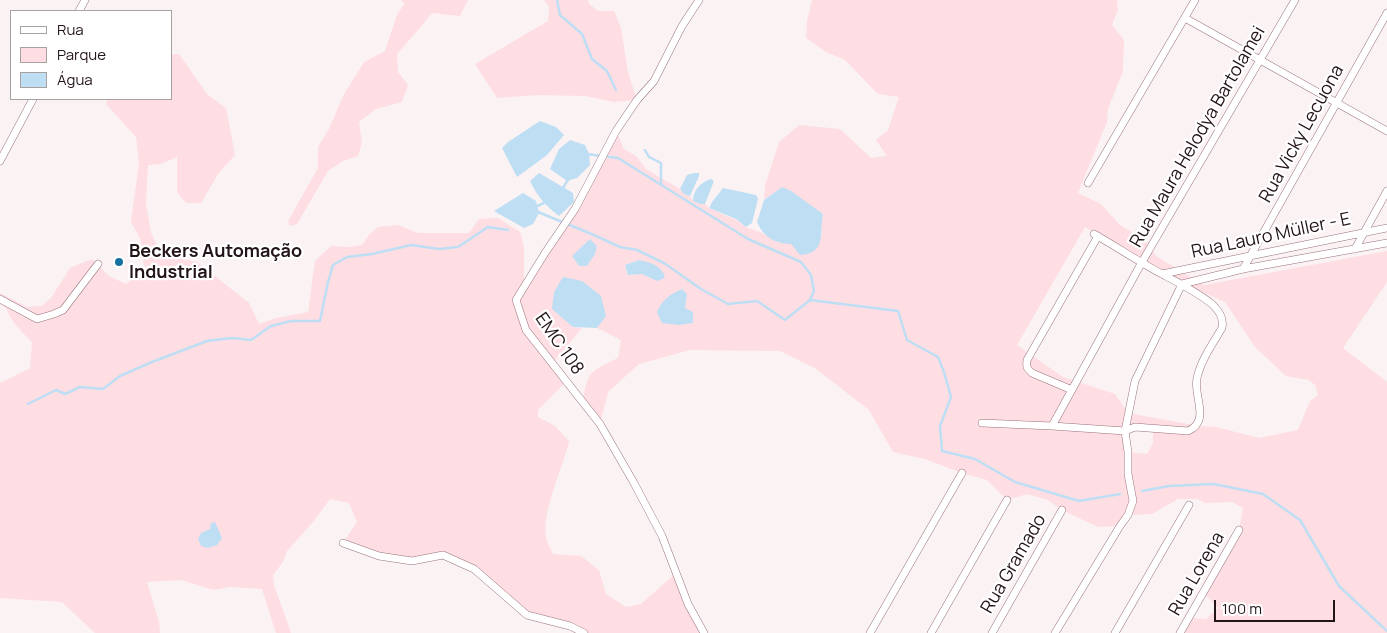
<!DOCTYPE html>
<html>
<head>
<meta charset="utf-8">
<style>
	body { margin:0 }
	#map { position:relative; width:1387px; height:633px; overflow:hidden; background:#fbf2f4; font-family:Manrope,sans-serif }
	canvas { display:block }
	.legend { position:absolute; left:10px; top:10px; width:162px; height:90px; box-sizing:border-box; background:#fff; border:1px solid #a7a1a2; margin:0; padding:6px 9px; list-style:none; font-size:15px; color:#231417 }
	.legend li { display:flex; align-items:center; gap:10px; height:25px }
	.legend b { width:25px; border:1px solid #a7a1a2 }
	.scale { position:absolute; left:1214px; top:600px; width:121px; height:22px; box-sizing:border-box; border:2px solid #231417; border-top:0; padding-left:6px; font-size:15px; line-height:18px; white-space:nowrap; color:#231417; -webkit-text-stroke:4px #fff; paint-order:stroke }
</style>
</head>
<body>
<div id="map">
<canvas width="1387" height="633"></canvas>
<ul class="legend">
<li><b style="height:6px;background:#fff"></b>Rua</li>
<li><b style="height:14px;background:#fedde3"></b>Parque</li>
<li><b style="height:14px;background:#bedef4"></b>Água</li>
</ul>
<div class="scale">100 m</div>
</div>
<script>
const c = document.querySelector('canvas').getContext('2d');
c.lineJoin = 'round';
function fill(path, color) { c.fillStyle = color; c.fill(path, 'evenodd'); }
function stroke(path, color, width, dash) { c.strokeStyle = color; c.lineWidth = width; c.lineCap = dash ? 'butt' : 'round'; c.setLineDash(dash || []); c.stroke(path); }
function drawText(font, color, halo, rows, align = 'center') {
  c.font = font + ' Manrope,sans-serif'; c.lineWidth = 4.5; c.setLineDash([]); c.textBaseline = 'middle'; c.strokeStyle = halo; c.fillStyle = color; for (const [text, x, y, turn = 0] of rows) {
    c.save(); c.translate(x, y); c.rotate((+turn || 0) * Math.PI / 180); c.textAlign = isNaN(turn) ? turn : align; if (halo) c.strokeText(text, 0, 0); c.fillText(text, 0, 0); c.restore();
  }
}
fill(new Path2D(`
	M 401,0 L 468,0 L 460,16 L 432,13 L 418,30 L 397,54 L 398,72 L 408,85 L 402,102 L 376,109 L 359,122 L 362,142 L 358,156 L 343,161 L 328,171 L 297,224 L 290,226 L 288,221 L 318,168 L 318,147 L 329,129 L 343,96 L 364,62 L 385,51 L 397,15 L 405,3 Z
	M 544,0 L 588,0 L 589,4 L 598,11 L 614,11 L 621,28 L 628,72 L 637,100 L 614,102 L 585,96 L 538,95 L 497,98 L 475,64 L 548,21 L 549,7 Z
	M 812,0 L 1117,0 L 1118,9 L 1112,25 L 1124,40 L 1123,71 L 1108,109 L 1107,122 L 1078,193 L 1101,204 L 1120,225 L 1146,241 L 1156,256 L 1204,285 L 1387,251 L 1387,282 L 1343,348 L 1387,382 L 1387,633 L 1180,633 L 1189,618 L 1206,619 L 1218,608 L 1203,592 L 1239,530 L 1243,508 L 1232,502 L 1205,503 L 1198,499 L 1178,499 L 1152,514 L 1128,515 L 1120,526 L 1098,527 L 1062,510 L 1048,500 L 1027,494 L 1007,500 L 987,480 L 962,473 L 925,459 L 893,452 L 869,410 L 816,369 L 780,351 L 690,350 L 639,364 L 608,392 L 600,424 L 583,403 C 586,372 591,371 618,358 L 621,340 L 597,328 L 605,316 L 573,327 L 582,328 L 552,364 L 566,382 L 538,410 L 538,417 L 555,426 L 569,441 C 563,468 542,510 546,536 C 546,542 551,549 553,554 L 581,556 L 599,570 L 606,594 L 626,607 L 641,604 L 676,573 L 704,633 L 584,633 L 527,615 L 474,569 L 443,555 L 412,561 L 379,556 L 343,543 L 357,522 L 349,503 L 330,499 L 313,522 L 287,551 L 283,562 L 273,575 L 274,585 L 291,633 L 276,633 L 262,589 L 231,587 L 213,590 L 181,580 L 147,582 L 159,622 L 160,633 L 95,633 L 62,602 L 0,598 L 0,383 L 30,368 L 32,342 C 22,332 11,322 6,308 L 0,304 L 0,293 L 27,307 L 41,306 L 51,298 L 70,268 L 92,259 L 109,276 L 126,284 L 145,268 L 141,251 L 141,240 L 131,222 L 139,163 L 136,137 L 106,104 L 107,99 L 171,99 L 171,54 L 179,54 L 207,94 L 226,108 L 235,155 L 218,174 L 201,203 L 186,203 L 177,192 L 177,157 L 161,164 L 148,165 L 146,203 L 151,233 L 162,255 L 197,262 L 249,303 L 259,324 L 276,318 L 308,312 L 315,261 L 331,246 L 350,247 L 362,245 L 369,235 L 378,227 L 398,225 L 418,233 L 469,233 L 479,219 L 498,218 L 520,232 L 524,247 L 524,287 L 575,209 L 616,131 L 624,149 L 636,156 L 646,169 L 680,189 L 684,194 L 690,196 C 693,202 698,205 705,204 L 709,208 L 736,220 L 746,227 L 762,233 L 779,243 L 822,235 L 821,224 L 823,214 L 782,187 L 764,200 L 765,186 L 779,142 L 799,125 L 840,129 L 871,158 L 887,156 L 876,140 L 888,130 L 899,97 L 878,94 L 845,60 L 826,52 L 806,38 L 807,21 ZM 1085,227 L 1171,278 L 1225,302 L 1255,347 L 1286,376 L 1309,380 L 1315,385 L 1318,395 L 1310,401 L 1298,430 L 1259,438 L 1216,427 L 1199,426 L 1128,413 L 1115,394 L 1063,377 L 1017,345 ZM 639,260 L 657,281 L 642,274 L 628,275 L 625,265 ZM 1126,424 L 1144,425 L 1153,429 L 1153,443 L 1147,454 L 1128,452 Z`), '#fedde3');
fill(new Path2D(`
	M 540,121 L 556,127 L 564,135 L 547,155 L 517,177 L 502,148 L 508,142 Z
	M 570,140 L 585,145 L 589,154 L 590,165 L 577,178 L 567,181 L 550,169 L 559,149 Z
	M 539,173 L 573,193 L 574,202 L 559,216 C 546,206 537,196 530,181 Z
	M 694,173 L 699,173 L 699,176 L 690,196 L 684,194 L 680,189 L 687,175 Z
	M 711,179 L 714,181 L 705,204 L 700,204 L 693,201 C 693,190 701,182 711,179 Z
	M 782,187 L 791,191 L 823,214 C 819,234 827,253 800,255 L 791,244 C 773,243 764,237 757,222 L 764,200 Z
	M 723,188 L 756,195 L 758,199 L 752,223 L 746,227 L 736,219 L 709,208 L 712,202 Z
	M 523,193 L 536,201 L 539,213 L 533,224 L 524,228 L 494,211 Z
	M 590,239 L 597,246 L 595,254 L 587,266 L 579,266 L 572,256 Z
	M 639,260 C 651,263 662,265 665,278 L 657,281 L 642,274 L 628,275 L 625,265 Z
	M 563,277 L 582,281 L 601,296 L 606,316 L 597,328 L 573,327 L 552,309 L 554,292 Z
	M 682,289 L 687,294 L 685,308 L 693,312 L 693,323 L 679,325 L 662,323 L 657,312 C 662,300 670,294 682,289 Z
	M 215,522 L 222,538 L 217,545 L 208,548 L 201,546 L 198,539 L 201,533 L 210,529 L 211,523 Z`), '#bedef4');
stroke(new Path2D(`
	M 557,0 L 560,15 L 582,34 L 592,59 L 607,71 L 616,90
	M 645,150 L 649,157 L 661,163 L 661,185
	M 586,154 L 618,158 L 748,239 L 801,262 L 811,275 L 814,291 L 810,300
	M 563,188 L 569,178
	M 535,207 L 546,202
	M 538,212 L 594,235 L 620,247 L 637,250 L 664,263 L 701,289 L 728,304 L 757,301 L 785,320 L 810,300 L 898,311 L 907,340 L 938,357 L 944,372 L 951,397 L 940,426 L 942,451 L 975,459 L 1015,482 L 1079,501 L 1120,494
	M 28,404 L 56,390 L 65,394 L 80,387 L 103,389 L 120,376 L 152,362 L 207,341 L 232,338 L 251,340 L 271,326 L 291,321 L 320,321 L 328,282 L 333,265 L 347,257 L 372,254 L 411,245 L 439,249 L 458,247 L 488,227 L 508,230
	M 1142,491 L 1169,486 L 1214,484 L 1263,494 L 1300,520 L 1339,586 L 1387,631`), '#bedef4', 2.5);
const street = new Path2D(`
	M 699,0 L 682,26 L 654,81 L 637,100 L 616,131 L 575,209 L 545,253 L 516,300 L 526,330 L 600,424 L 634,483 L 662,536 L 688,604 L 704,633
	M 79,11 L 85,0
	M 1185,18 L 1387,131
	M 0,161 L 33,99
	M 1088,183 L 1195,0
	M 1094,234 C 1117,247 1139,262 1162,274 C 1179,283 1197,292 1212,304 C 1219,311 1224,318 1222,328 C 1213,343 1201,360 1197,378 C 1193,396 1211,421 1188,431 L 1135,427 L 1125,431 L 1052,426 L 1142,262 L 1295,0
	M 1355,249 L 1387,191
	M 1243,269 L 1387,13
	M 1162,274 L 1387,228
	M 0,299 L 37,319 L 54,314 L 63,310 L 98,264
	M 1072,390 L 1032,373 C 1027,369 1026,367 1027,360 L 1098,236
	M 982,423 L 1052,426
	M 343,543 L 379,556 L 412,561 L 443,555 L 474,569 L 527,615 L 570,626 L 584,633
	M 870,633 L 962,473
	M 931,633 L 1007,500
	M 992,633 L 1062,510
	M 1055,633 L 1120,526 L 1128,515 L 1133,501 L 1128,474 L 1128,452 L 1125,431 L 1135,381 L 1182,284 L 1243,269 L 1387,243
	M 1115,633 L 1189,505
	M 1180,633 L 1239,530`);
stroke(street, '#98737a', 8);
stroke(street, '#fff', 7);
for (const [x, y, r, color] of [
	[119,262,5,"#15719f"]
]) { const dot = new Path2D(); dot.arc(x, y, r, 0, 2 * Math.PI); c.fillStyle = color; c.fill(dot); stroke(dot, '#fff', 2); }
drawText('18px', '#231417', '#fff', [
	["Rua Vicky Lecuona",1302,134,-61],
	["Rua Maura Helodya Bartolamei",1198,137,-60],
	["Rua Lauro Müller - E",1271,236,-12],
	["EMC 108",559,344,55],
	["Rua Gramado",1014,564,-60],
	["Rua Lorena",1197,574,-60]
]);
drawText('bold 18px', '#231417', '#fff', [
	["Beckers Automação",129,252],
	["Industrial",129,273]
], 'left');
</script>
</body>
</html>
